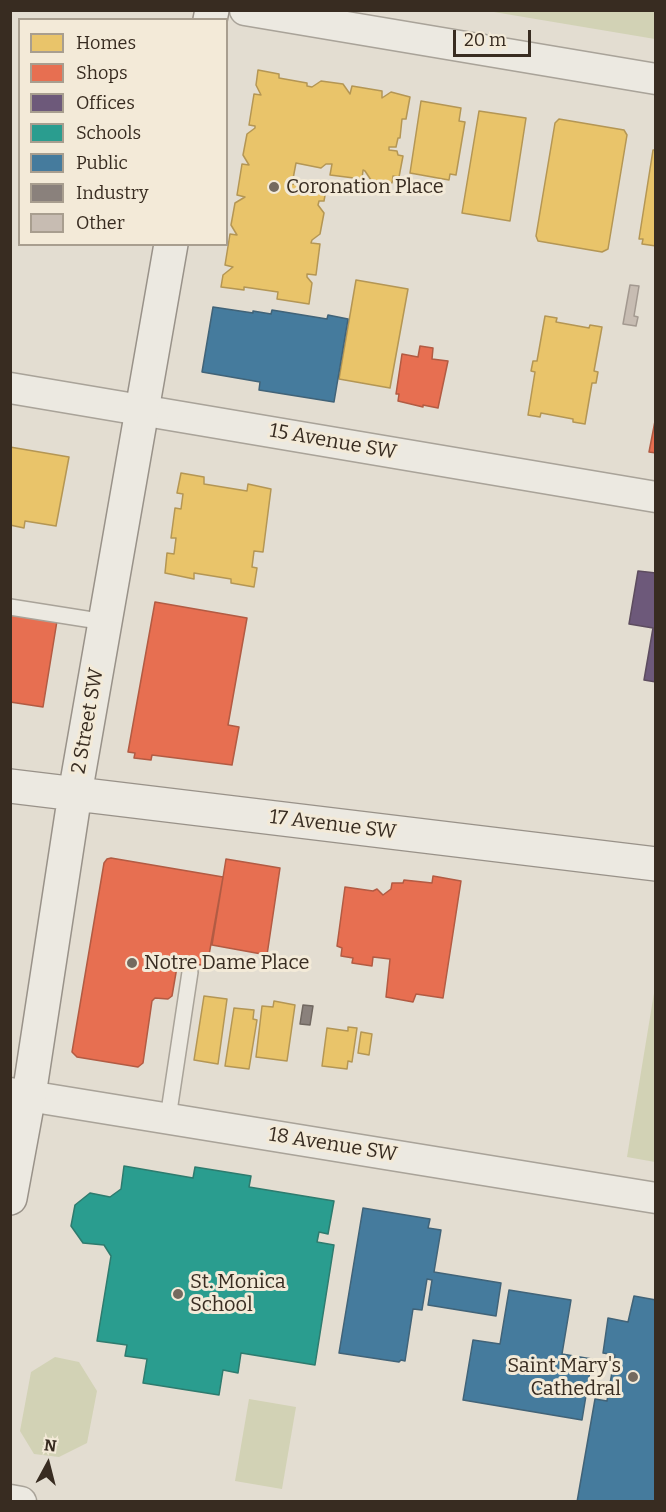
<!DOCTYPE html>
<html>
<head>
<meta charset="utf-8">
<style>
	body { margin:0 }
	#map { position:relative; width:666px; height:1512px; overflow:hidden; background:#e3ddd1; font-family:Bitter,serif }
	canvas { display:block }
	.frame { position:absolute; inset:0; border:12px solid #382c21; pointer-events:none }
	.legend { position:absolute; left:18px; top:18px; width:210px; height:228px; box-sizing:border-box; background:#f3ead8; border:2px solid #a89e8f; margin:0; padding:8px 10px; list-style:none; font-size:18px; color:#382c21 }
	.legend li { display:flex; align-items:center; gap:12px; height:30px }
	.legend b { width:30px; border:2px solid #a89e8f }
	.north { position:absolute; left:18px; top:1434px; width:60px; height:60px; -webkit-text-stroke:4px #f3ead8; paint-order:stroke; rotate:7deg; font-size:16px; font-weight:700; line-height:24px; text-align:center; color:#382c21 }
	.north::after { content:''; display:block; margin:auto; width:21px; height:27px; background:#382c21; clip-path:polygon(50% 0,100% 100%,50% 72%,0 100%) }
	.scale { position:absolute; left:453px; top:30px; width:78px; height:27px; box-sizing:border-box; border:3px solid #382c21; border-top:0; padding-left:8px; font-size:18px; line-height:21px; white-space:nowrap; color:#382c21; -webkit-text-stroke:4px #f3ead8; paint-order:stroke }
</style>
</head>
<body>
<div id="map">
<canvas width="666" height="1512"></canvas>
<div class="frame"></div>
<ul class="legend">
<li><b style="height:16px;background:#e9c46a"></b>Homes</li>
<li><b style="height:16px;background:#e76f51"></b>Shops</li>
<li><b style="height:16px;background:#6d597a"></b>Offices</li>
<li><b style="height:16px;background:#2a9d8f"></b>Schools</li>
<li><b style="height:16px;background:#457b9d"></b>Public</li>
<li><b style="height:16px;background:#8a817c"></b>Industry</li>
<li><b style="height:16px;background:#c7bcb2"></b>Other</li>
</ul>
<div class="north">N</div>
<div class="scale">20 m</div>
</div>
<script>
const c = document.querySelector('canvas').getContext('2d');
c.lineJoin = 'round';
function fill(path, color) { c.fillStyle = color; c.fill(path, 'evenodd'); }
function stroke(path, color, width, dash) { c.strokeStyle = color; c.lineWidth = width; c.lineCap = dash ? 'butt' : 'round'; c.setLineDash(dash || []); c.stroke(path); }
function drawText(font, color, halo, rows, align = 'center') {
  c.font = font + ' Bitter,serif'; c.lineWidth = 6; c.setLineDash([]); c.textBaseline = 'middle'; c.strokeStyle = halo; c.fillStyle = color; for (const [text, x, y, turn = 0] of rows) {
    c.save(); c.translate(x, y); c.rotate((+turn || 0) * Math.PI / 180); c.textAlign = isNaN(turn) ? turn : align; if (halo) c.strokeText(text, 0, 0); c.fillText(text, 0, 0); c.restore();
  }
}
fill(new Path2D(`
	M 488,11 L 655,11 L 655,39 Z
	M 655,987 L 655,1162 L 627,1157 Z
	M 55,1357 L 79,1362 L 97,1391 L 87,1443 L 59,1457 L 34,1454 L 20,1431 L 31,1372 Z
	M 249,1399 L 296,1407 L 282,1489 L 235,1481 Z`), '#d2d2b5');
const homes = new Path2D(`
	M 258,70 L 279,74 L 279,78 L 307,83 L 307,86 L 312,87 L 321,81 L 343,84 L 350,94 L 352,86 L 382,91 L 382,98 L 391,92 L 410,97 L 406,119 L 402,119 L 400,138 L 398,138 L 396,147 L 389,147 L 389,150 L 397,151 L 398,155 L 403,156 L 399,177 L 393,176 L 392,183 L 371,180 L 365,171 L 363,170 L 362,179 L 330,175 L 332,164 L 326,164 L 321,168 L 296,163 L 292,184 L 326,190 L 324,201 L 319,201 L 318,205 L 324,213 L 320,234 L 312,240 L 311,243 L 320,244 L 316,275 L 307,274 L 307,277 L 312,283 L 309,304 L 277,299 L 278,292 L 244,287 L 244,290 L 221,287 L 223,275 L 233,267 L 225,265 L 230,234 L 237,235 L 231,225 L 235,203 L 245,197 L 237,195 L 242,164 L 249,165 L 243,155 L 247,134 L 255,128 L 255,126 L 249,125 L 254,94 L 261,95 L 256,85 Z
	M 421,101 L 461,108 L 459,121 L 465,122 L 456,175 L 450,174 L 449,180 L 410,173 Z
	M 479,111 L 526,118 L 510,221 L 462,213 Z
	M 559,119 L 624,130 L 627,135 L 608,249 L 602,252 L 538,241 L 536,236 L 555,123 Z
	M 653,150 L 656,150 L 656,246 L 642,244 L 643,239 L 639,239 Z
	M 356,280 L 408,289 L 390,388 L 339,379 Z
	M 545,316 L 557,318 L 556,322 L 589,328 L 590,325 L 602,327 L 594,371 L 598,372 L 596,383 L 592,383 L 585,424 L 573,422 L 573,419 L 541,413 L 540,417 L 528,415 L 535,372 L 531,371 L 533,361 L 537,361 Z
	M 10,447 L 69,457 L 56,526 L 25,521 L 24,528 L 10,525 Z
	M 181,473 L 204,477 L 204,484 L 247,491 L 248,484 L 271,489 L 263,552 L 254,551 L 252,567 L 257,568 L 254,587 L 231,583 L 231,579 L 194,573 L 194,579 L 165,573 L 167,553 L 174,554 L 176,538 L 171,538 L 175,508 L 181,509 L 183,494 L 177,493 Z
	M 204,996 L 227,999 L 218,1064 L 194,1060 Z
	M 274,1001 L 295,1005 L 287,1061 L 256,1057 L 262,1006 L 273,1007 Z
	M 234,1008 L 254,1010 L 253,1019 L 257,1020 L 249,1069 L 225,1066 Z
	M 348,1027 L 357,1028 L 352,1062 L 348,1061 L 347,1069 L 322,1066 L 327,1028 L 348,1031 Z
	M 361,1032 L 372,1034 L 369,1055 L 358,1053 Z`);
fill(homes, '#e9c46a');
stroke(homes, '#b49654', 1.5);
const shops = new Path2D(`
	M 420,346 L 433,348 L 432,359 L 448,361 L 438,408 L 423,405 L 423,407 L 398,401 L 399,394 L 396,394 L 402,354 L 418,357 Z
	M 656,416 L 656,453 L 649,452 Z
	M 155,602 L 247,618 L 228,725 L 239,727 L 232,765 L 152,755 L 151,760 L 134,758 L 135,753 L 128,752 Z
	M 10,613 L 57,621 L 43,707 L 10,702 Z
	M 111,858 L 223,877 L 207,966 L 178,961 L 172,996 L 168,999 L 155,998 L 152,1001 L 143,1063 L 138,1067 L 77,1057 L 72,1052 L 104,863 L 107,859 Z
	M 226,859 L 280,868 L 267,955 L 212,945 Z
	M 433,876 L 461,881 L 443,998 L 416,994 L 413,1002 L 386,997 L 390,959 L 373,957 L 372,966 L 352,963 L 353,958 L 341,956 L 342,948 L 337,946 L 345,887 L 373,891 L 377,889 L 383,895 L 391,889 L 392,883 L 403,883 L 404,880 L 432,883 Z`);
fill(shops, '#e76f51');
stroke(shops, '#b25b43', 1.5);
const offices = new Path2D(`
	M 638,571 L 656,573 L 656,682 L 644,680 L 653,628 L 629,624 Z`);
fill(offices, '#6d597a');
stroke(offices, '#5d4c5f', 1.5);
const schools = new Path2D(`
	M 124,1166 L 193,1178 L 195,1167 L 251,1176 L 249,1187 L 334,1201 L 328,1234 L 319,1232 L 317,1242 L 334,1245 L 315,1365 L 241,1353 L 238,1373 L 223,1370 L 219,1395 L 143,1383 L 147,1359 L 125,1356 L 127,1345 L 97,1341 L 111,1256 L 104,1245 L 83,1243 L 71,1226 L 75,1205 L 90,1193 L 110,1197 L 121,1189 Z`);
fill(schools, '#2a9d8f');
stroke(schools, '#2e7b6e', 1.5);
const public = new Path2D(`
	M 213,307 L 253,313 L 253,311 L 271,314 L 272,310 L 327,319 L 328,315 L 348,319 L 334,402 L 259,390 L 260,382 L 202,372 Z
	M 363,1208 L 430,1219 L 428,1228 L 441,1230 L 434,1272 L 501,1283 L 496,1316 L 428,1305 L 432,1280 L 427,1279 L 422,1310 L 413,1309 L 405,1361 L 401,1360 L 399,1362 L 339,1353 Z
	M 509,1290 L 571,1300 L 562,1354 L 592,1359 L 582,1420 L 463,1400 L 473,1340 L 500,1344 Z
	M 634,1296 L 656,1300 L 656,1502 L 577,1502 L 595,1399 L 607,1401 L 615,1355 L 603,1353 L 608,1318 L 628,1322 Z`);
fill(public, '#457b9d');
stroke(public, '#416378', 1.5);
const industry = new Path2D(`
	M 303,1005 L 313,1006 L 310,1025 L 300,1024 Z`);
fill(industry, '#8a817c');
stroke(industry, '#716861', 1.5);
const building = new Path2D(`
	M 630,285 L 639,286 L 634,316 L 638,317 L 636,326 L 623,324 Z`);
fill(building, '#c7bcb2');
stroke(building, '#a39990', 1.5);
const lane = new Path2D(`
	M 10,607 L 105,622
	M 168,1118 L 190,972`);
const street = new Path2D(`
	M 245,10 L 656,79
	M 10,388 L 656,497
	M 10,1093 L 656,1198
	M 10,1500 L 21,1502`);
const secondary = new Path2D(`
	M 210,20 L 212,10
	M 10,786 L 656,864
	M 10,1198 L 29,1095 L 75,794 L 171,244`);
stroke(lane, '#a9a399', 18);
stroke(street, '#a9a399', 33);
stroke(secondary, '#999289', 36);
stroke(lane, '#ece9e1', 15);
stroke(street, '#ece9e1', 30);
stroke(secondary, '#ece9e1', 33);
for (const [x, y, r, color] of [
	[274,187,6,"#746a5f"],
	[132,963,6,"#746a5f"],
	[178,1294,6,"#746a5f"],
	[633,1377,6,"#746a5f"]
]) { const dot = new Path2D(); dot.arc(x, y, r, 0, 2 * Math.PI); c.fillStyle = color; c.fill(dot); stroke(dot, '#f3ead8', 2); }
drawText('20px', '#382c21', '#f3ead8', [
	["Coronation Place",286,187],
	["Notre Dame Place",144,963],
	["St. Monica",190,1282],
	["School",190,1305],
	["Saint Mary's",621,1366,"right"],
	["Cathedral",621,1389,"right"]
], 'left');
drawText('20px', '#382c21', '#f3ead8', [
	["15 Avenue SW",333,442,10],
	["2 Street SW",88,721,-80],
	["17 Avenue SW",333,825,7],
	["18 Avenue SW",333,1145,9]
]);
</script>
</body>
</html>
